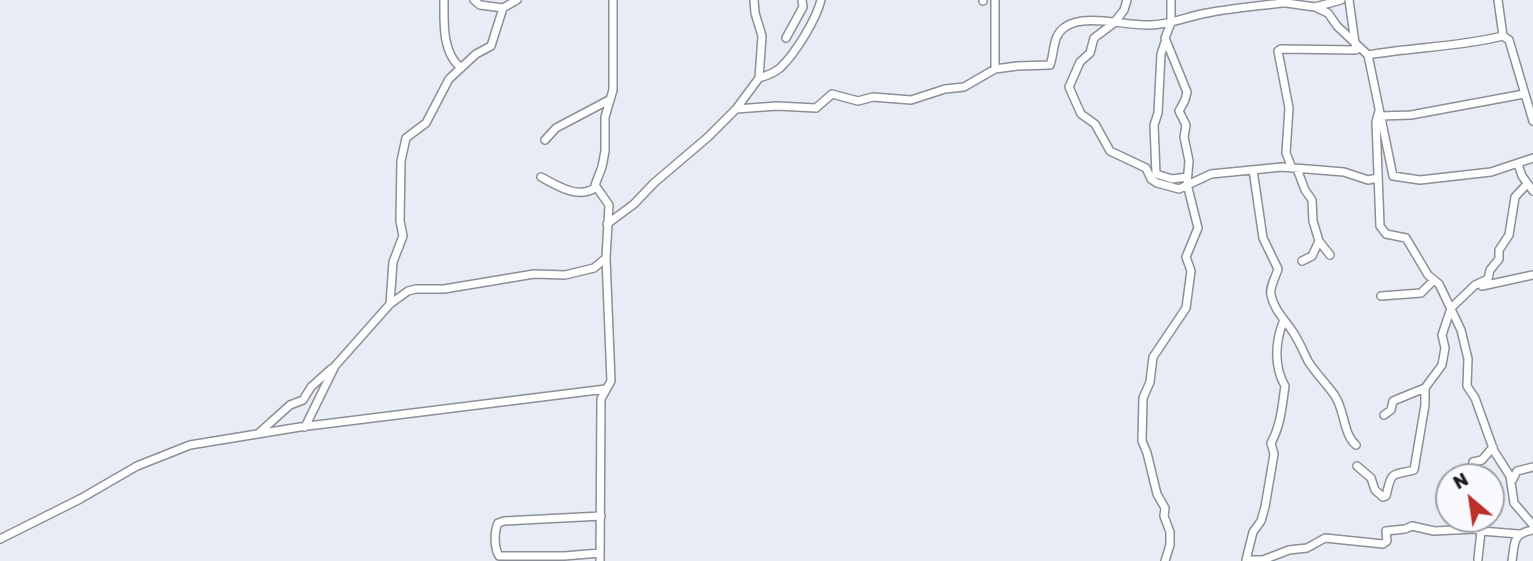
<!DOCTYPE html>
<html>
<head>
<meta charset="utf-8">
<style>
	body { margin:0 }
	#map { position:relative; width:1533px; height:561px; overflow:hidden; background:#e8edf5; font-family:Rubik,sans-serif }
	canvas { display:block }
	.north { position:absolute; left:1435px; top:463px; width:70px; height:70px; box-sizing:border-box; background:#f8fafd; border:2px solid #9fa1a3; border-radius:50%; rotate:331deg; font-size:19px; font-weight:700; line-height:28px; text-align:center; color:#191b1d }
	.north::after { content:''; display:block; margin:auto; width:24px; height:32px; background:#bd2e2c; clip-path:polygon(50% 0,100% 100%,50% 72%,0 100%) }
</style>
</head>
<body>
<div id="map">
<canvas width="1533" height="561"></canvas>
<div class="north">N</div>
</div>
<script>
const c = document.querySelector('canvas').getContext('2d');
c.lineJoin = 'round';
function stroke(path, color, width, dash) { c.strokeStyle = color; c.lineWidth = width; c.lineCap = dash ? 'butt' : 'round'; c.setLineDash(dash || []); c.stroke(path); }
const minor = new Path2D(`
	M 444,0 C 444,22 442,52 460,67
	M 474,0 L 480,5 L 503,8
	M 995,0 L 995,69
	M 1127,0 L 1124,10 L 1114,23 L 1094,38 L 1090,53 L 1080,62 L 1069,87 L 1081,114 L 1095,124 L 1110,151 L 1146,168 L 1151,179 L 1157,183 L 1179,189 L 1211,174 L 1282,167 L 1344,172 L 1368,180 L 1378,178
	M 1498,0 L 1503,36 L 1509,40 L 1533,121
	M 983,1 L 983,0
	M 1279,2 L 1315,7 L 1341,0
	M 1315,7 L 1328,13 L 1337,26 L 1368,55 L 1393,176 L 1420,180 L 1491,172 L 1533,158
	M 786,38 L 803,7 L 802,0
	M 1165,42 L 1161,54 L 1158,113 L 1154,125 L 1156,174 L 1172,179 L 1187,177
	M 1368,55 C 1413,47 1459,47 1503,36
	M 759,78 C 766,76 774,73 780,68 C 795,54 816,20 821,0
	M 736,109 L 777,106 L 816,108 L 832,94 L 858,101 L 873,97 L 911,100 L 945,89 L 964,87 L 995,69 L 1017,66 L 1050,65 C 1055,51 1052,36 1065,27 C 1084,13 1126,26 1150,25 C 1170,25 1188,16 1207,13 C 1232,8 1258,6 1282,3
	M 1379,111 L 1376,122 L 1380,226 L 1386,234 L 1406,238 L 1428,275 L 1439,284 L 1461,330 L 1468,359 L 1467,386 L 1475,398 L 1494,451 L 1510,476 L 1514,503 L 1533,525
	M 1380,116 L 1411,115 L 1524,94
	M 545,140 L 556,128 L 609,100
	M 1518,164 L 1522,176 L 1533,191
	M 1292,168 L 1286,153 L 1289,108 L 1278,51 L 1281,49 L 1356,50 L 1349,0
	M 1297,169 L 1305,190 L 1312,200 L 1313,221 L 1319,241 L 1312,256 L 1302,261
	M 1253,170 L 1263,238 L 1278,269 C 1276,276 1269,288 1271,295 C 1274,310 1285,320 1293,332 C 1299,341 1303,351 1308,361 C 1316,374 1327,384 1335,396 C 1345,411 1343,434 1356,445
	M 541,177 C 557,186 578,199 595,188
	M 607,224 L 634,204 L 654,183 L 708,137 L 736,109 L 759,78 L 762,36 L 755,13 L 754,0
	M 1319,241 L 1330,255
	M 1482,286 L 1533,275
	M 1381,296 L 1421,293 L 1434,280
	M 390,304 L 393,262 L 403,236 L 400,221 L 401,161 L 406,138 L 426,123 L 449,79 L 476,54 L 491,46 L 503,8 L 517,0
	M 1283,322 C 1275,343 1274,367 1285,386 C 1282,406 1281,425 1271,443 L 1274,454 L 1265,507 L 1261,521 L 1253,532 L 1246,560 L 1263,560 L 1289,550 L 1307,548 L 1325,538 L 1383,544 L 1387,541 L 1386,531 L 1405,529 L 1412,526 L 1434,531 L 1475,529 L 1481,531 L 1478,519
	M 1384,415 L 1391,410 L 1393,401 L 1425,388
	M 305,427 L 335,366 L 390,304 L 408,291 L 416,289 L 444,289 L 534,274 L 565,275 L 594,268 L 606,258
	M 260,432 L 290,405 L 303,400 L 311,387 L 331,369
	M 1357,466 L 1371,478 L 1375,490 L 1383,497 L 1386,496 C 1392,469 1392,476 1414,470 L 1425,405 L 1425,388 L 1442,365 L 1445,348 L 1442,335 L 1451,308 L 1475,285 L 1488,279 L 1490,270 L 1499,259 L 1499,250 L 1509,235 L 1515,197 L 1527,184
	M 1471,477 L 1473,462 L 1482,460 L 1493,447
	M 1512,481 L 1517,471 L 1533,467
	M 0,539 L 80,499 L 137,466 L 190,445 L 300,427 L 606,389
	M 600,553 L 564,556 L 499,556 C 494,548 494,532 498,523 L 504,521 L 601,516
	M 1478,559 L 1481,531 L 1519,534
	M 600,561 L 601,399 L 611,381 L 606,258 L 609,205 L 595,185 L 602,167 L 605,151 L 605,117 L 613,90 L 613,0
	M 1165,561 L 1170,545 L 1170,532 L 1164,516 L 1165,508 L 1157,494 L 1147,453 L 1142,441 L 1143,398 L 1150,382 L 1153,357 L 1186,308 L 1191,271 L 1186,257 L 1198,228 L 1187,184 L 1189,161 L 1184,137 L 1186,125 L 1179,111 L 1185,100 L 1187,92 L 1165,38 L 1171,23 L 1171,0
	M 1512,561 C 1515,542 1512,534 1533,530`);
stroke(minor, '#8b8f96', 10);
stroke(minor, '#fff', 7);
</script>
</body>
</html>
